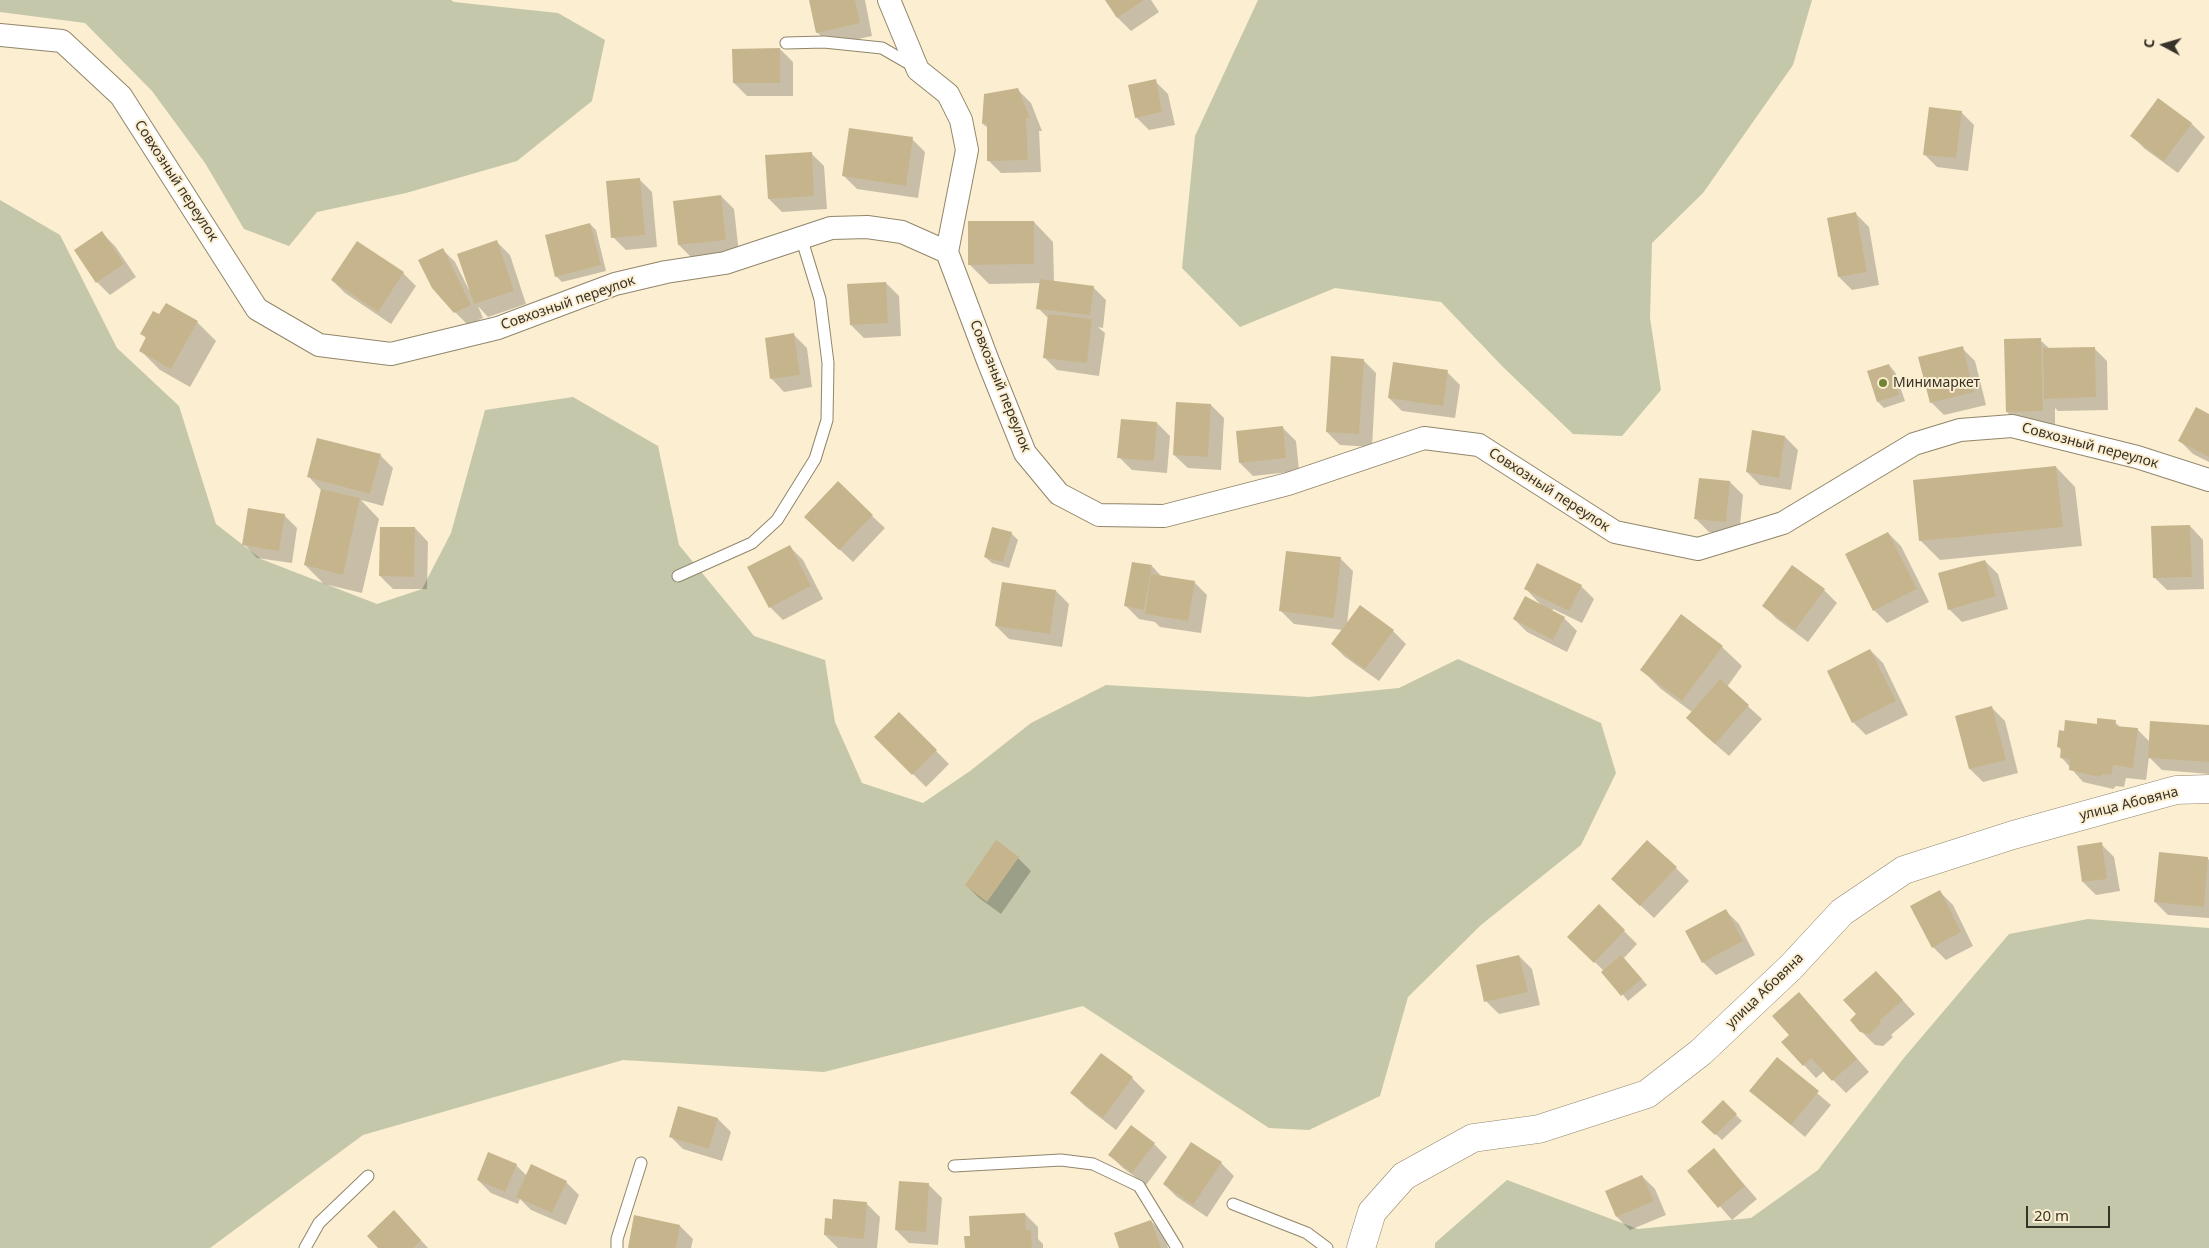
<!DOCTYPE html>
<html>
<head>
<meta charset="utf-8">
<style>
	body { margin:0 }
	#map { position:relative; width:2209px; height:1248px; overflow:hidden; background:#fbeed1; font-family:"Noto Sans",sans-serif }
	canvas { display:block }
	.north { position:absolute; left:2139px; top:20px; width:50px; height:50px; -webkit-text-stroke:4px #fbeed1; paint-order:stroke; rotate:276deg; font-size:14px; font-weight:700; line-height:20px; text-align:center; color:#383328 }
	.north::after { content:''; display:block; margin:auto; width:18px; height:22px; background:#383328; clip-path:polygon(50% 0,100% 100%,50% 72%,0 100%) }
	.scale { position:absolute; left:2026px; top:1206px; width:84px; height:22px; box-sizing:border-box; border:2px solid #383328; border-top:0; padding-left:6px; font-size:15px; line-height:18px; white-space:nowrap; color:#383328; -webkit-text-stroke:4px #fbeed1; paint-order:stroke }
</style>
</head>
<body>
<div id="map">
<canvas width="2209" height="1248"></canvas>
<div class="north">С</div>
<div class="scale">20 m</div>
</div>
<script>
const c = document.querySelector('canvas').getContext('2d');
c.lineJoin = 'round';
function fill(path, color) { c.fillStyle = color; c.fill(path, 'evenodd'); }
function stroke(path, color, width, dash) { c.strokeStyle = color; c.lineWidth = width; c.lineCap = dash ? 'butt' : 'round'; c.setLineDash(dash || []); c.stroke(path); }
function drawText(font, color, halo, rows, align = 'center') {
  c.font = font + ' "Noto Sans",sans-serif'; c.lineWidth = 4; c.setLineDash([]); c.textBaseline = 'middle'; c.strokeStyle = halo; c.fillStyle = color; for (const [text, x, y, turn = 0] of rows) {
    c.save(); c.translate(x, y); c.rotate((+turn || 0) * Math.PI / 180); c.textAlign = isNaN(turn) ? turn : align; if (halo) c.strokeText(text, 0, 0); c.fillText(text, 0, 0); c.restore();
  }
}
fill(new Path2D(`
	M 0,0 L 451,0 L 454,2 L 558,13 L 605,40 L 592,101 L 517,161 L 406,193 L 317,212 L 289,246 L 244,229 L 205,163 L 152,91 L 85,23 L 0,12 Z
	M 1258,0 L 1812,0 L 1793,65 L 1703,193 L 1652,243 L 1650,318 L 1661,390 L 1622,436 L 1573,434 L 1503,367 L 1441,302 L 1335,288 L 1240,327 L 1182,268 L 1195,136 Z
	M 0,200 L 60,235 L 117,348 L 179,406 L 216,524 L 261,559 L 377,604 L 422,589 L 451,533 L 485,410 L 573,397 L 658,446 L 679,545 L 754,636 L 825,660 L 835,722 L 862,783 L 923,803 L 970,771 L 1031,723 L 1106,685 L 1309,697 L 1399,688 L 1458,659 L 1601,723 L 1616,773 L 1581,845 L 1481,925 L 1408,997 L 1380,1096 L 1309,1130 L 1269,1128 L 1083,1006 L 824,1072 L 623,1060 L 363,1135 L 210,1248 L 0,1248 Z
	M 2088,919 L 2209,928 L 2209,1248 L 1435,1248 L 1435,1243 L 1507,1180 L 1638,1229 L 1751,1218 L 1818,1170 L 1903,1059 L 2009,934 Z`), '#c4c7aa');
fill(new Path2D(`
	M 810,0 L 865,0 L 872,36 L 830,45 L 817,32 Z
	M 1106,0 L 1151,0 L 1159,12 L 1131,31 L 1118,18 Z
	M 780,49 L 793,62 L 793,96 L 747,96 L 734,83 Z
	M 1155,81 L 1168,94 L 1175,125 L 1149,130 L 1136,117 Z
	M 1018,90 L 1031,103 L 1042,131 L 1039,131 L 1041,172 L 1001,173 L 988,160 L 988,128 L 983,124 Z
	M 2159,99 L 2192,124 L 2205,137 L 2178,173 L 2145,149 L 2132,136 Z
	M 1961,112 L 1974,125 L 1968,171 L 1937,167 L 1924,154 Z
	M 912,139 L 925,152 L 918,198 L 857,189 L 844,176 Z
	M 811,153 L 824,166 L 827,209 L 782,212 L 769,199 Z
	M 639,179 L 652,192 L 657,247 L 626,250 L 613,237 Z
	M 721,196 L 734,209 L 739,253 L 692,258 L 679,245 L 674,202 Z
	M 1856,214 L 1869,227 L 1879,285 L 1852,290 L 1839,277 Z
	M 1034,222 L 1053,242 L 1054,282 L 1093,287 L 1106,300 L 1103,328 L 1098,327 L 1105,333 L 1099,376 L 1057,370 L 1044,357 L 1049,319 L 1038,308 L 1041,283 L 989,284 L 969,264 Z
	M 590,224 L 596,230 L 606,271 L 562,282 L 556,276 Z
	M 102,233 L 115,246 L 136,277 L 110,295 L 97,282 Z
	M 497,242 L 510,255 L 526,304 L 488,317 L 478,306 L 483,318 L 468,325 L 455,312 L 442,249 L 455,262 L 469,290 Z
	M 403,273 L 416,286 L 391,324 L 345,293 L 332,280 Z
	M 886,283 L 899,296 L 901,336 L 864,338 L 851,325 Z
	M 197,322 L 216,341 L 190,387 L 160,370 L 140,350 L 147,339 L 142,334 Z
	M 794,335 L 807,348 L 812,387 L 784,392 L 771,378 Z
	M 2040,340 L 2050,349 L 2094,348 L 2107,361 L 2108,410 L 2058,411 L 2055,408 L 2055,424 L 2020,425 L 2007,412 Z
	M 1962,348 L 1975,361 L 1986,405 L 1944,415 L 1931,402 Z
	M 1363,360 L 1376,373 L 1372,447 L 1340,445 L 1327,432 Z
	M 1889,365 L 1895,372 L 1905,401 L 1884,408 L 1878,402 Z
	M 1447,372 L 1460,385 L 1455,418 L 1402,411 L 1389,398 Z
	M 1211,405 L 1224,418 L 1221,470 L 1188,468 L 1174,455 Z
	M 2209,415 L 2209,462 L 2193,454 L 2180,441 Z
	M 1157,423 L 1170,436 L 1167,473 L 1132,470 L 1119,457 Z
	M 1283,428 L 1296,441 L 1299,471 L 1253,476 L 1240,463 Z
	M 1785,437 L 1798,450 L 1791,490 L 1760,485 L 1747,472 Z
	M 380,455 L 393,468 L 383,506 L 361,500 L 379,519 L 362,593 L 324,584 L 305,565 L 322,491 L 309,477 Z
	M 2056,467 L 2075,487 L 2082,546 L 1940,560 L 1920,540 Z
	M 1730,482 L 1743,495 L 1739,535 L 1709,532 L 1696,519 Z
	M 284,515 L 297,528 L 292,563 L 257,558 L 244,544 Z
	M 872,516 L 885,528 L 853,562 L 819,530 Z
	M 2190,526 L 2203,540 L 2204,589 L 2167,590 L 2154,577 Z
	M 415,528 L 428,542 L 427,589 L 393,589 L 380,576 Z
	M 1011,533 L 1018,540 L 1009,568 L 992,563 L 985,557 Z
	M 1888,533 L 1901,546 L 1929,602 L 1887,623 L 1874,610 Z
	M 790,547 L 803,560 L 823,599 L 783,620 L 770,607 Z
	M 1340,558 L 1353,571 L 1347,624 L 1360,606 L 1393,631 L 1406,644 L 1379,681 L 1345,657 L 1332,644 L 1343,630 L 1294,624 L 1281,611 Z
	M 1985,561 L 1998,574 L 2008,609 L 1962,622 L 1949,609 Z
	M 1152,566 L 1162,577 L 1194,582 L 1207,595 L 1201,633 L 1160,627 L 1155,622 L 1139,619 L 1126,606 Z
	M 1793,567 L 1824,590 L 1837,603 L 1808,642 L 1777,619 L 1764,606 Z
	M 1581,586 L 1594,599 L 1582,623 L 1553,609 L 1552,611 L 1564,618 L 1577,631 L 1567,652 L 1527,632 L 1514,619 L 1542,606 L 1526,589 Z
	M 1056,591 L 1069,604 L 1062,647 L 1009,639 L 996,626 Z
	M 1722,647 L 1742,666 L 1727,687 L 1762,719 L 1729,756 L 1700,731 L 1692,712 L 1661,689 L 1641,669 Z
	M 1870,650 L 1883,663 L 1908,715 L 1866,735 L 1853,722 Z
	M 1992,708 L 2005,721 L 2018,773 L 1983,782 L 1970,769 L 1956,717 Z
	M 899,714 L 949,764 L 926,787 L 876,737 Z
	M 2115,722 L 2121,728 L 2138,730 L 2150,742 L 2209,726 L 2209,774 L 2162,770 L 2149,757 L 2146,780 L 2126,778 L 2124,787 L 2116,786 L 2113,789 L 2083,782 L 2062,758 L 2062,751 L 2058,746 L 2098,725 Z
	M 2101,844 L 2114,857 L 2120,891 L 2096,895 L 2083,882 Z
	M 1018,858 L 1031,871 L 1001,914 L 979,898 L 966,885 Z
	M 2207,858 L 2209,860 L 2209,918 L 2168,915 L 2155,902 Z
	M 1676,868 L 1689,881 L 1654,918 L 1626,892 Z
	M 1940,892 L 1953,905 L 1973,946 L 1946,960 L 1933,947 Z
	M 1599,906 L 1637,944 L 1624,958 L 1647,985 L 1628,1001 L 1604,971 L 1569,937 Z
	M 1726,911 L 1739,924 L 1755,955 L 1716,975 L 1703,962 Z
	M 1519,956 L 1532,969 L 1540,1005 L 1499,1014 L 1486,1001 Z
	M 1889,985 L 1915,1014 L 1891,1035 L 1893,1037 L 1883,1046 L 1875,1045 L 1861,1031 Z
	M 1812,1007 L 1869,1072 L 1846,1093 L 1824,1071 L 1816,1078 L 1804,1065 L 1790,1035 Z
	M 1101,1054 L 1132,1078 L 1145,1091 L 1116,1130 L 1085,1106 L 1072,1093 Z
	M 1777,1059 L 1831,1105 L 1805,1137 L 1751,1091 Z
	M 1723,1102 L 1742,1121 L 1722,1140 L 1703,1122 Z
	M 679,1108 L 718,1119 L 731,1132 L 722,1161 L 683,1149 L 670,1136 Z
	M 1154,1144 L 1167,1157 L 1146,1185 L 1123,1168 L 1110,1155 Z
	M 1714,1150 L 1757,1199 L 1732,1220 L 1689,1171 Z
	M 1221,1163 L 1234,1176 L 1207,1217 L 1177,1197 L 1164,1184 Z
	M 516,1165 L 527,1176 L 566,1182 L 579,1195 L 566,1225 L 531,1210 L 520,1199 L 518,1204 L 491,1193 L 478,1180 Z
	M 1642,1176 L 1655,1189 L 1666,1215 L 1630,1230 L 1617,1217 L 1607,1191 Z
	M 929,1185 L 942,1198 L 938,1245 L 909,1243 L 896,1230 Z
	M 867,1204 L 880,1217 L 877,1248 L 838,1248 L 825,1235 L 833,1221 Z
	M 1025,1214 L 1038,1227 L 1038,1239 L 1043,1244 L 1043,1248 L 966,1248 L 972,1237 Z
	M 1151,1221 L 1164,1234 L 1168,1248 L 1120,1248 Z
	M 407,1225 L 428,1248 L 380,1248 Z
	M 680,1226 L 693,1239 L 691,1248 L 629,1248 Z`), '#0003');
fill(new Path2D(`
	M 809,0 L 855,0 L 860,23 L 816,33 Z
	M 1105,0 L 1144,0 L 1117,18 Z
	M 780,48 L 780,83 L 733,83 L 732,49 Z
	M 1156,79 L 1162,112 L 1135,118 L 1128,85 Z
	M 1018,88 L 1030,118 L 1026,118 L 1028,160 L 987,161 L 987,123 L 982,124 L 984,94 Z
	M 2158,98 L 2192,123 L 2164,161 L 2130,136 Z
	M 1929,107 L 1962,111 L 1956,158 L 1923,155 Z
	M 849,128 L 913,137 L 906,186 L 842,176 Z
	M 812,152 L 814,196 L 768,199 L 765,155 Z
	M 640,178 L 645,235 L 611,238 L 606,181 Z
	M 721,195 L 726,240 L 678,245 L 673,201 Z
	M 1856,212 L 1867,272 L 1838,277 L 1827,218 Z
	M 968,221 L 1034,221 L 1034,264 L 968,265 Z
	M 590,223 L 601,265 L 555,277 L 545,235 Z
	M 102,231 L 124,264 L 96,283 L 74,250 Z
	M 497,240 L 514,291 L 474,304 L 457,254 Z
	M 357,241 L 404,272 L 378,312 L 331,280 Z
	M 443,248 L 471,305 L 454,313 L 432,288 L 418,260 Z
	M 1040,279 L 1094,286 L 1090,315 L 1036,309 Z
	M 886,282 L 888,323 L 850,325 L 847,284 Z
	M 166,303 L 198,321 L 171,369 L 139,351 L 146,337 L 140,334 L 153,311 L 159,314 Z
	M 1048,314 L 1092,319 L 1087,363 L 1043,358 Z
	M 794,333 L 800,375 L 770,379 L 765,338 Z
	M 2041,338 L 2043,411 L 2006,412 L 2004,339 Z
	M 1963,346 L 1974,392 L 1930,403 L 1918,357 Z
	M 2095,347 L 2096,397 L 2044,399 L 2043,348 Z
	M 1331,356 L 1364,359 L 1359,434 L 1326,432 Z
	M 1393,362 L 1448,370 L 1443,406 L 1388,398 Z
	M 1889,364 L 1899,395 L 1877,402 L 1867,371 Z
	M 1176,402 L 1211,404 L 1208,457 L 1173,455 Z
	M 2196,407 L 2209,414 L 2209,457 L 2178,441 Z
	M 1121,419 L 1157,422 L 1154,461 L 1117,458 Z
	M 1283,426 L 1286,458 L 1239,463 L 1236,431 Z
	M 1752,430 L 1785,436 L 1779,478 L 1746,472 Z
	M 317,438 L 381,454 L 370,494 L 307,477 Z
	M 2056,466 L 2063,527 L 1919,541 L 1913,480 Z
	M 1699,478 L 1730,481 L 1726,522 L 1694,519 Z
	M 838,481 L 873,515 L 839,550 L 804,517 Z
	M 321,489 L 360,498 L 343,575 L 304,565 Z
	M 248,508 L 285,514 L 279,551 L 242,545 Z
	M 2190,525 L 2192,577 L 2153,578 L 2151,526 Z
	M 380,527 L 415,527 L 414,577 L 379,576 Z
	M 992,527 L 1012,532 L 1003,562 L 984,557 Z
	M 1888,532 L 1917,589 L 1873,611 L 1845,554 Z
	M 790,545 L 811,586 L 769,608 L 747,567 Z
	M 1286,551 L 1341,557 L 1334,618 L 1279,611 Z
	M 1985,560 L 1996,596 L 1948,610 L 1938,573 Z
	M 1132,562 L 1152,565 L 1144,610 L 1124,606 Z
	M 1537,563 L 1582,585 L 1569,611 L 1524,589 Z
	M 1792,565 L 1825,589 L 1795,630 L 1762,606 Z
	M 1151,574 L 1195,581 L 1188,621 L 1145,614 Z
	M 1002,582 L 1056,590 L 1050,634 L 995,626 Z
	M 1525,596 L 1565,617 L 1553,640 L 1513,619 Z
	M 1360,605 L 1394,630 L 1365,669 L 1331,644 Z
	M 1681,614 L 1723,646 L 1682,701 L 1640,670 Z
	M 1870,649 L 1896,701 L 1852,723 L 1827,671 Z
	M 1720,679 L 1749,705 L 1715,744 L 1686,718 Z
	M 1992,706 L 2006,760 L 1969,769 L 1955,716 Z
	M 899,712 L 937,750 L 912,775 L 874,737 Z
	M 2097,718 L 2116,720 L 2115,726 L 2138,728 L 2133,768 L 2113,765 L 2112,775 L 2103,774 L 2099,777 L 2069,770 L 2070,759 L 2060,758 L 2061,748 L 2057,747 L 2059,730 L 2064,731 L 2065,720 L 2097,724 Z
	M 2150,721 L 2209,725 L 2209,762 L 2148,758 Z
	M 996,840 L 1019,857 L 987,902 L 965,885 Z
	M 1647,840 L 1677,867 L 1640,906 L 1611,879 Z
	M 2102,842 L 2107,879 L 2082,882 L 2077,846 Z
	M 2159,852 L 2208,857 L 2204,907 L 2154,902 Z
	M 1940,890 L 1961,932 L 1932,948 L 1910,906 Z
	M 1599,904 L 1625,930 L 1594,963 L 1567,937 Z
	M 1726,909 L 1743,941 L 1702,963 L 1685,931 Z
	M 1519,955 L 1528,992 L 1484,1002 L 1476,965 Z
	M 1621,955 L 1642,979 L 1621,996 L 1601,972 Z
	M 1876,971 L 1903,1000 L 1879,1021 L 1881,1023 L 1870,1034 L 1860,1032 L 1850,1020 L 1856,1014 L 1843,1000 Z
	M 1799,992 L 1857,1059 L 1832,1081 L 1811,1058 L 1803,1066 L 1781,1042 L 1789,1035 L 1772,1016 Z
	M 1101,1053 L 1133,1077 L 1103,1118 L 1070,1093 Z
	M 1777,1057 L 1819,1091 L 1791,1125 L 1749,1091 Z
	M 1723,1100 L 1737,1114 L 1715,1135 L 1701,1122 Z
	M 678,1106 L 718,1118 L 709,1149 L 669,1137 Z
	M 1131,1125 L 1155,1143 L 1132,1173 L 1108,1155 Z
	M 1191,1142 L 1222,1162 L 1193,1205 L 1163,1184 Z
	M 1714,1148 L 1745,1186 L 1718,1208 L 1687,1171 Z
	M 488,1152 L 517,1164 L 505,1192 L 477,1180 Z
	M 531,1164 L 567,1181 L 552,1213 L 516,1197 Z
	M 1642,1175 L 1654,1201 L 1616,1217 L 1605,1191 Z
	M 899,1181 L 929,1183 L 926,1232 L 895,1230 Z
	M 833,1199 L 867,1202 L 864,1239 L 824,1235 L 825,1218 L 832,1219 Z
	M 394,1210 L 421,1240 L 413,1248 L 378,1248 L 367,1236 Z
	M 1025,1213 L 1026,1230 L 1031,1230 L 1032,1248 L 965,1248 L 964,1236 L 970,1236 L 969,1216 Z
	M 634,1215 L 680,1225 L 676,1248 L 628,1248 Z
	M 1151,1220 L 1161,1248 L 1119,1248 L 1114,1233 Z`), '#c6b48c');
const service = new Path2D(`
	M 786,43 L 824,42 L 882,48 L 915,67
	M 678,576 L 752,543 L 777,520 L 815,459 L 827,420 L 828,363 L 820,299 L 801,237
	M 954,1166 L 1061,1160 L 1093,1164 L 1139,1186 L 1177,1248
	M 1233,1204 L 1307,1233 L 1327,1248
	M 305,1248 L 319,1223 L 368,1176
	M 617,1248 L 617,1239 L 641,1163`);
const minor = new Path2D(`
	M 889,0 L 918,70 L 948,94 L 961,120 L 967,150 L 947,252
	M 0,35 L 62,41 L 121,96 L 257,309 L 319,345 L 391,354 L 498,328 L 615,284 L 666,272 L 725,263 L 831,228 L 867,227 L 902,232 L 947,252 L 988,361 L 1025,453 L 1059,494 L 1099,515 L 1164,516 L 1288,484 L 1424,438 L 1479,445 L 1615,532 L 1698,549 L 1783,523 L 1914,444 L 1960,430 L 2012,426 L 2137,457 L 2209,480`);
const tertiary = new Path2D(`
	M 1361,1248 L 1372,1212 L 1404,1176 L 1473,1138 L 1539,1129 L 1647,1094 L 1701,1052 L 1791,967 L 1842,912 L 1904,870 L 2013,835 L 2176,790 L 2209,789`);
stroke(service, '#91866b', 13);
stroke(minor, '#91866b', 24);
stroke(tertiary, '#91866b', 29);
stroke(service, '#fff', 11);
stroke(minor, '#fff', 22);
stroke(tertiary, '#fff', 28);
for (const [x, y, r, color] of [
	[1883,383,5,"#718435"]
]) { const dot = new Path2D(); dot.arc(x, y, r, 0, 2 * Math.PI); c.fillStyle = color; c.fill(dot); stroke(dot, '#fbeed1', 2); }
drawText('14px', '#383328', '#fbeed1', [
	["Совхозный переулок",176,181,57],
	["Совхозный переулок",568,303,-19],
	["Совхозный переулок",1000,386,68],
	["Совхозный переулок",2090,446,15],
	["Совхозный переулок",1549,490,33],
	["улица Абовяна",2129,804,-14],
	["улица Абовяна",1765,991,-44]
]);
drawText('14px', '#383328', '#fbeed1', [
	["Минимаркет",1893,383]
], 'left');
</script>
</body>
</html>
